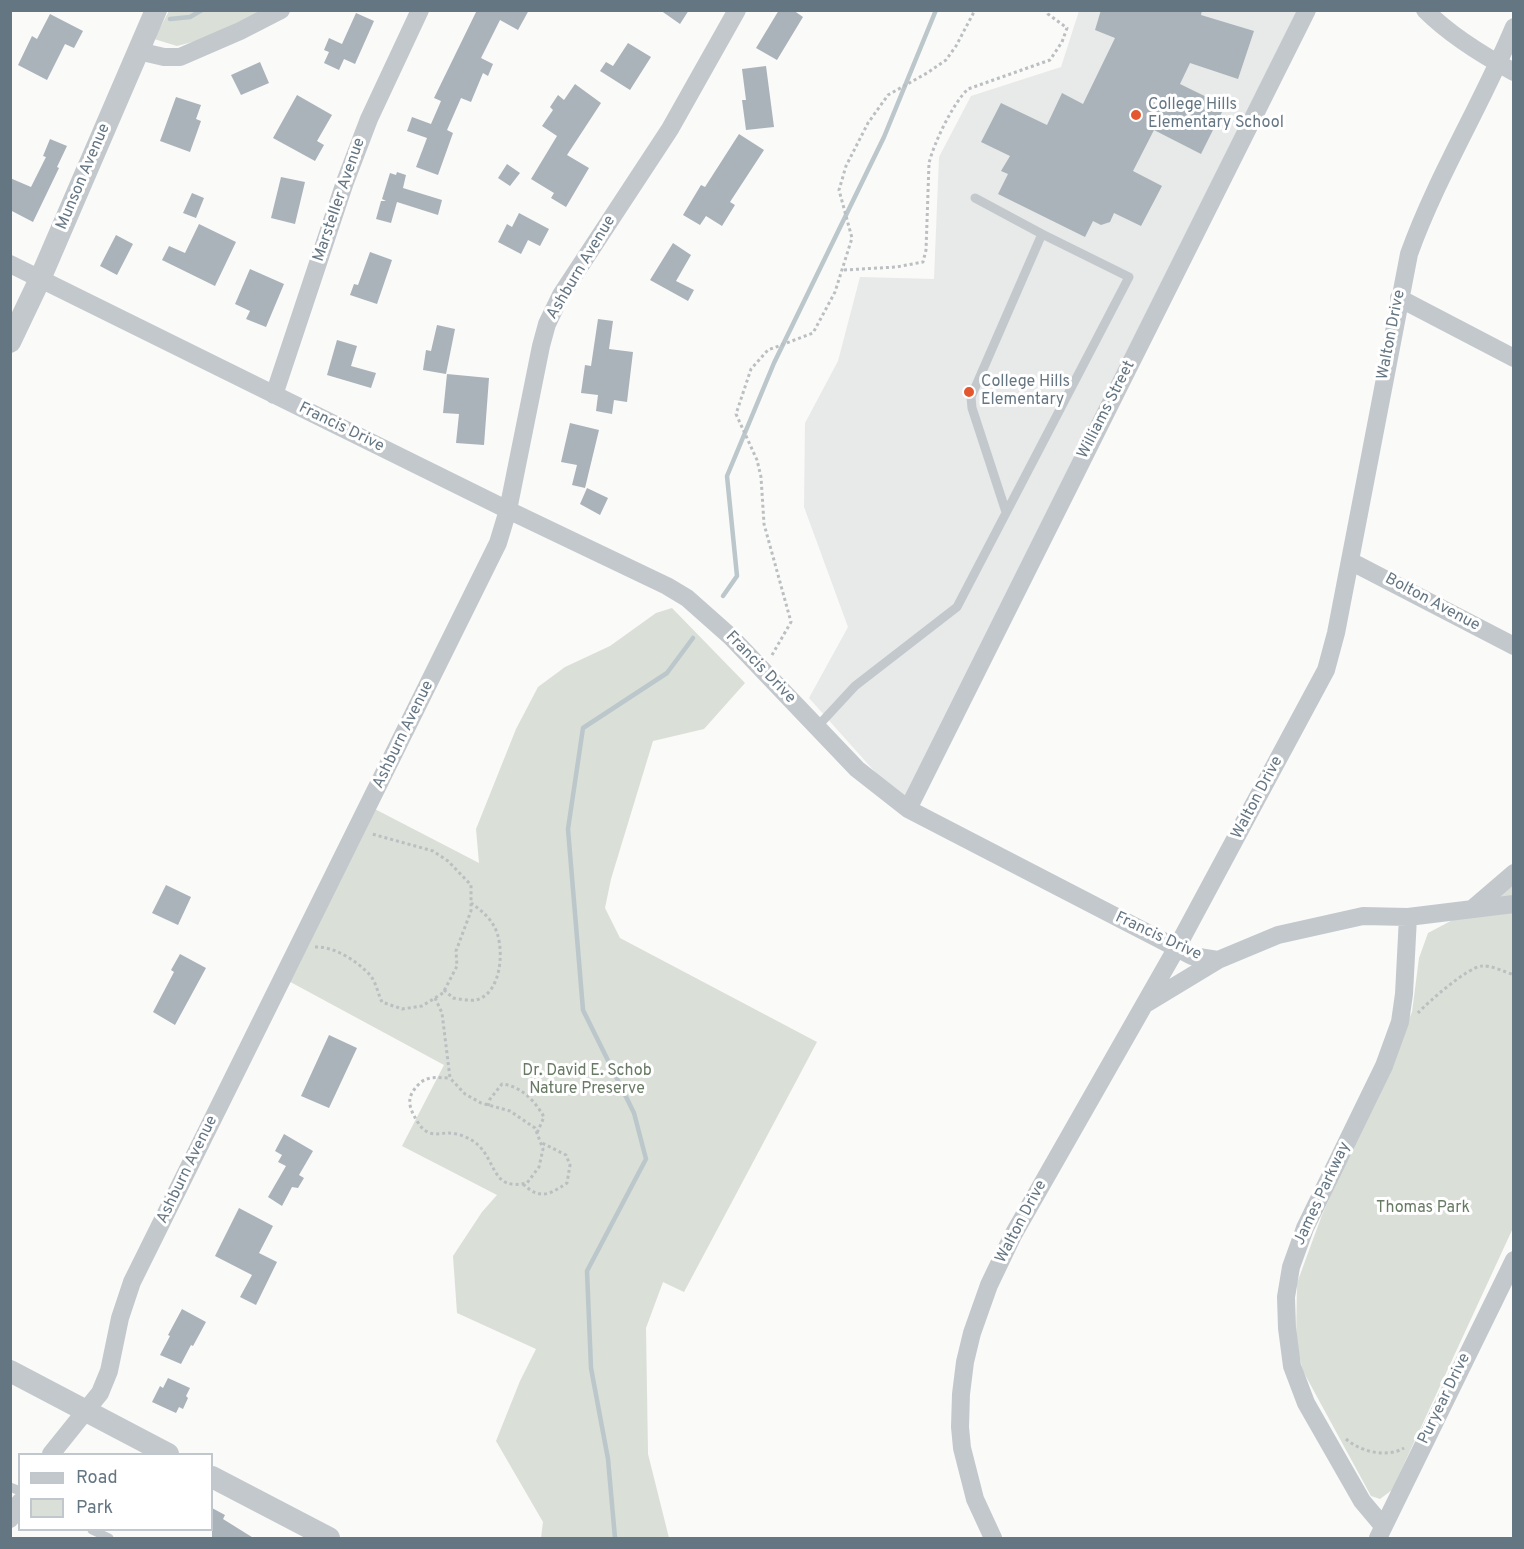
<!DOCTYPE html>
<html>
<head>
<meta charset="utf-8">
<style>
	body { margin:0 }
	#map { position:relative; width:1524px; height:1549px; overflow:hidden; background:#fafaf8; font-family:Overpass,sans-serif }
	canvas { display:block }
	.frame { position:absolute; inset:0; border:12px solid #657683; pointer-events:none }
	.legend { position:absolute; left:18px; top:1453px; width:195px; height:78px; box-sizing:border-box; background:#fff; border:2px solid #c1c8cd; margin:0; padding:8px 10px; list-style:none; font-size:18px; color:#657683 }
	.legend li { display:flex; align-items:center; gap:12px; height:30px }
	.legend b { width:30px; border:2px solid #c1c8cd }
</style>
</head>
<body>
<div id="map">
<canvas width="1524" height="1549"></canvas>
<div class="frame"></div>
<ul class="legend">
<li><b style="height:8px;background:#c3c8cc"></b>Road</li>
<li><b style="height:16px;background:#dadfd7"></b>Park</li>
</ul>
</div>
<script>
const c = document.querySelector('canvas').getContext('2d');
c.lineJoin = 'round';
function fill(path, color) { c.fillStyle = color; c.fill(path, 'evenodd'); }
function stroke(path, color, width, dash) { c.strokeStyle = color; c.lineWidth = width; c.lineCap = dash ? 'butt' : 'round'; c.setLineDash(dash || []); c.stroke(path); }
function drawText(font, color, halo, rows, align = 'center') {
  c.font = font + ' Overpass,sans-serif'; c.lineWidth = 6; c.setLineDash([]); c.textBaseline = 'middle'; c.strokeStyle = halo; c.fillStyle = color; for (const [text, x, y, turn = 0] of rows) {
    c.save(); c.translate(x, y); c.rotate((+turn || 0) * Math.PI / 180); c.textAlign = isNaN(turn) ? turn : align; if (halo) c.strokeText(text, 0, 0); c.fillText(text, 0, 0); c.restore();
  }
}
fill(new Path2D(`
	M 1079,11 L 1307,11 L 908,809 L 809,698 L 848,627 L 804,507 L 805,423 L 838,361 L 860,277 L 934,279 L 939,157 L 971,96 L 1061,67 Z`), '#e8e9e9');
fill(new Path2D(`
	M 169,11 L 262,11 L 200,40 L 177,46 L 154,39 Z
	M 672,608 L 745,683 L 704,729 L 653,741 L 611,879 L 605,908 L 620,938 L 817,1042 L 684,1292 L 663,1282 L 646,1328 L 648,1454 L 669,1538 L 541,1538 L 543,1522 L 496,1441 L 520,1381 L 536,1349 L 457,1313 L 453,1256 L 482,1212 L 497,1195 L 402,1146 L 444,1065 L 283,978 L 369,806 L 479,863 L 476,829 L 516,729 L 538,687 L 565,667 L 610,646 L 656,613 Z
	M 1513,883 L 1513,1228 L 1392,1490 L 1380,1499 L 1371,1496 L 1303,1371 L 1296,1342 L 1297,1283 L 1322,1215 L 1412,1012 L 1419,958 L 1428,933 L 1498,896 Z`), '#dadfd7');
stroke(new Path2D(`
	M 170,19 L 190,17 L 202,10
	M 723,596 L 737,576 L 727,476 L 774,363 L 884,137 L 936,10
	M 615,1538 L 608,1459 L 591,1368 L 587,1271 L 646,1159 L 634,1113 L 583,1010 L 568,829 L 583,728 L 667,673 L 693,638`), '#bbc7cb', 4.5);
fill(new Path2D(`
	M 477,10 L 529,10 L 518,30 L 500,20 L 481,58 L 493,64 L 488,76 L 483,73 L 471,102 L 461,98 L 447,130 L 453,133 L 438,175 L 416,167 L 427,138 L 407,131 L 412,117 L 431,124 L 441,101 L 434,98 Z
	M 660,10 L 689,10 L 680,24 Z
	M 779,10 L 793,10 L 803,17 L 777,60 L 756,48 Z
	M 1101,10 L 1202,10 L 1201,15 L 1254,31 L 1238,79 L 1190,63 L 1180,84 L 1225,106 L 1201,154 L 1154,130 L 1133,171 L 1162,186 L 1141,226 L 1114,213 L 1110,222 L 1101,225 L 1093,221 L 1085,237 L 998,194 L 1008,174 L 1001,171 L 1010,156 L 981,142 L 1001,103 L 1047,125 L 1062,93 L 1083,104 L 1115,38 L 1095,30 Z
	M 356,13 L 374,21 L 355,64 L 344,59 L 339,70 L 324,63 L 329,52 L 324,50 L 329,38 L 342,44 Z
	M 50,14 L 83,31 L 74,48 L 65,44 L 47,80 L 18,65 L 32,36 L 37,39 Z
	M 628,43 L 651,57 L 630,90 L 600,71 L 606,62 L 613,66 Z
	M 260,62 L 269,83 L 241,95 L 231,75 Z
	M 766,66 L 774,127 L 746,130 L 742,100 L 746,100 L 742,69 Z
	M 575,84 L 601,103 L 567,155 L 589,168 L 566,207 L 551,198 L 554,193 L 531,179 L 557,136 L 542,126 L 553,110 L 550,107 L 558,95 L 564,100 Z
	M 297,95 L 332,115 L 317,141 L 324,145 L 315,161 L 273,138 Z
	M 176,97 L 201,105 L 196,119 L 201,121 L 190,152 L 160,141 Z
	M 739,134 L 764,150 L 730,202 L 735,205 L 722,226 L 706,216 L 700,225 L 683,215 L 701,185 L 705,187 Z
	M 50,139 L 67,146 L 57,167 L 59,168 L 33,222 L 10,210 L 10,178 L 31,187 L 46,157 L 43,156 Z
	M 507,164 L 520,173 L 510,186 L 498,178 Z
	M 397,172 L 406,175 L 403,188 L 442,200 L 438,215 L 397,202 L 391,223 L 376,219 L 381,201 L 386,201 L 382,199 L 390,173 L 396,175 Z
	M 281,177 L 305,182 L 295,224 L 271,218 Z
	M 192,193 L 204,198 L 196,218 L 183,213 Z
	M 519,213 L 549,229 L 540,246 L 528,240 L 521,254 L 498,242 L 507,224 L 512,227 Z
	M 199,224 L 236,242 L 215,286 L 162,260 L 169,246 L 185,253 Z
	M 116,235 L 133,244 L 117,275 L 100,266 Z
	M 673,243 L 691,255 L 676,281 L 694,290 L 688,301 L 650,280 Z
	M 370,252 L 392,260 L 377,304 L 350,295 L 354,284 L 358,285 Z
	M 250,269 L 284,284 L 266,327 L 246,319 L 250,311 L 235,304 Z
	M 598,319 L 613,321 L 609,349 L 633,352 L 627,402 L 614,400 L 612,414 L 596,411 L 598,395 L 581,393 L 585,365 L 591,366 Z
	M 437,325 L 455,329 L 446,374 L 423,370 L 426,350 L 431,351 Z
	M 337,340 L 357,346 L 351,366 L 376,373 L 371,388 L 327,375 Z
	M 447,374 L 489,378 L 484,445 L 456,443 L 459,414 L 443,413 Z
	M 570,423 L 599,430 L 585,488 L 572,485 L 577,465 L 561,462 Z
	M 587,488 L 608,498 L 600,515 L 580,504 Z
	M 166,885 L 191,897 L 178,925 L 152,913 Z
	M 180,954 L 206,968 L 175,1025 L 153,1012 L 174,972 L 171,970 Z
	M 329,1035 L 357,1048 L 329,1108 L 301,1096 Z
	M 284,1134 L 313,1151 L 299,1175 L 304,1178 L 298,1188 L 292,1187 L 282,1206 L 268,1197 L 286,1166 L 278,1162 L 282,1155 L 275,1151 Z
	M 239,1208 L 273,1226 L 259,1253 L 277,1262 L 256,1305 L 240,1297 L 252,1275 L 215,1256 Z
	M 182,1309 L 206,1322 L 193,1346 L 191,1345 L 181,1364 L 160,1355 L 170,1336 L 168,1335 Z
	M 168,1378 L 190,1388 L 186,1396 L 188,1398 L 183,1409 L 179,1407 L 176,1413 L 152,1402 L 160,1386 L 163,1388 Z
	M 212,1508 L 225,1515 L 223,1519 L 255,1539 L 212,1539 Z`), '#aab3b9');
stroke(new Path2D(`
	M 844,270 L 896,267 L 923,262 L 926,250 L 929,163 C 934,143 953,103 968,89 L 1050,60 L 1062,42 L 1067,28 L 1048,14 L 1046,10
	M 772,655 L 791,622 L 764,524 L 761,477 L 757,460 L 736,414 L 751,369 L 768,350 L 813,333 L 835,292 L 852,238 L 839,190 L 846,166 L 868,123 L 888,95 L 927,73 L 946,60 L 956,46 L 975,10
	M 315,947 C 334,946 357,961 370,975 C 376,982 378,994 382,1002 L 402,1009 L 422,1006 L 443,993 L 457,966 L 456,951 L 471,911 L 471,885 L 448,861 L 433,851 L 372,834
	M 444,990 L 453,998 C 459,999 470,1001 476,1000 C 503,993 505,945 494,926 C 488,916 481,910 471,903
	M 435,998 L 442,1013 L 450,1078 L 465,1094 L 481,1103 L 510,1111 L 535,1128 L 543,1149 L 539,1167 L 527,1183 C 492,1191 497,1163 478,1145 C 471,1138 458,1133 448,1133 C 442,1133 436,1135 430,1133 C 424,1131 420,1126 417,1121 C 408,1106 406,1097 419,1084 C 428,1075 439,1078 450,1078
	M 1418,1013 C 1428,1002 1468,967 1482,966 C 1491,965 1505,972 1514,975
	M 488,1106 L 490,1099 L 502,1084 C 521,1086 535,1101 544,1117 L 537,1133
	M 523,1184 C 540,1200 549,1195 567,1183 L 570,1165 L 566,1155 L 542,1143
	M 1346,1439 C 1361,1452 1387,1458 1404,1448`), '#bbbfc2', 3, [3, 3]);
stroke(new Path2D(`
	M 975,198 L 1042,234
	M 817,727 L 855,686 L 957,607 L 1129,277 L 1042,234 L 971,397 L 972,408 L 1006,512
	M 10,1487 L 20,1491
	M 92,1530 L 109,1538`), '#c3c8cc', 9);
stroke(new Path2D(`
	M 1425,10 C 1451,36 1482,55 1514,72
	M 138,51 L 164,57 L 180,57 L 240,31 L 281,10
	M 10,264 L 508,510 L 667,586 L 687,598 L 731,637 L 857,769 L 908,809 L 1192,956 L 1218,960 L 1278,935 L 1363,916 L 1408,917 L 1514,904
	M 1399,298 L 1514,358
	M 274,395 L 345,182 L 369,119 L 420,10
	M 1350,561 L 1514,646
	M 908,809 L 1307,10
	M 1472,909 L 1514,873
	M 1147,1003 L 1218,960
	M 51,1454 L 100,1393 L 109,1371 L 120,1318 L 132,1282 L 498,543 L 508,510 L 541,346 L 547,324 L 561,295 L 670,129 L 737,10
	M 10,1519 L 20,1502
	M 1383,1526 L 1362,1501 L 1306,1403 L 1292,1366 L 1287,1328 L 1286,1297 L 1291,1267 L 1305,1228 L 1384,1066 L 1400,1022 L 1404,994 L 1408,917
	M 993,1538 L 975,1499 L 962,1448 L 960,1427 L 961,1394 L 965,1362 L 972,1333 L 989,1285 L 1013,1235 L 1176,949 L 1326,670 L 1336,633 L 1409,254 C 1437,176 1482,104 1514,27
	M 1378,1538 L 1514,1260`), '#c3c8cc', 18);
stroke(new Path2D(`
	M 10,342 L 40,279 L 156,10
	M 10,1371 L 168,1454
	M 212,1477 L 329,1538`), '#c3c8cc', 22);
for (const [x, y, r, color] of [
	[1136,115,6,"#e4572e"],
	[969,392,6,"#e4572e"]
]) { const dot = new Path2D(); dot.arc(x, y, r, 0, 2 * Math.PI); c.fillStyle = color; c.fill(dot); stroke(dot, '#fff', 2); }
drawText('16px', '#657683', '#fff', [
	["College Hills",1148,106],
	["Elementary School",1148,124],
	["College Hills",981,383],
	["Elementary",981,401]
], 'left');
drawText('16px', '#657683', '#fff', [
	["Munson Avenue",84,177,-67],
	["Marsteller Avenue",340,200,-71],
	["Ashburn Avenue",582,268,-59],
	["Walton Drive",1392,335,-79],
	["Williams Street",1107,410,-63],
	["Francis Drive",341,428,26],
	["Bolton Avenue",1432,603,28],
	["Francis Drive",760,668,46],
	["Ashburn Avenue",404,735,-64],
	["Walton Drive",1258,798,-62],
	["Francis Drive",1158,937,25],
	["Ashburn Avenue",188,1170,-64],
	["James Parkway",1323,1194,-65],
	["Walton Drive",1022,1222,-62],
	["Puryear Drive",1445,1399,-64]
]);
drawText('16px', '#687a64', '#fff', [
	["Dr. David E. Schob",587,1072],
	["Nature Preserve",587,1090],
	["Thomas Park",1423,1209]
]);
</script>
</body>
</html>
